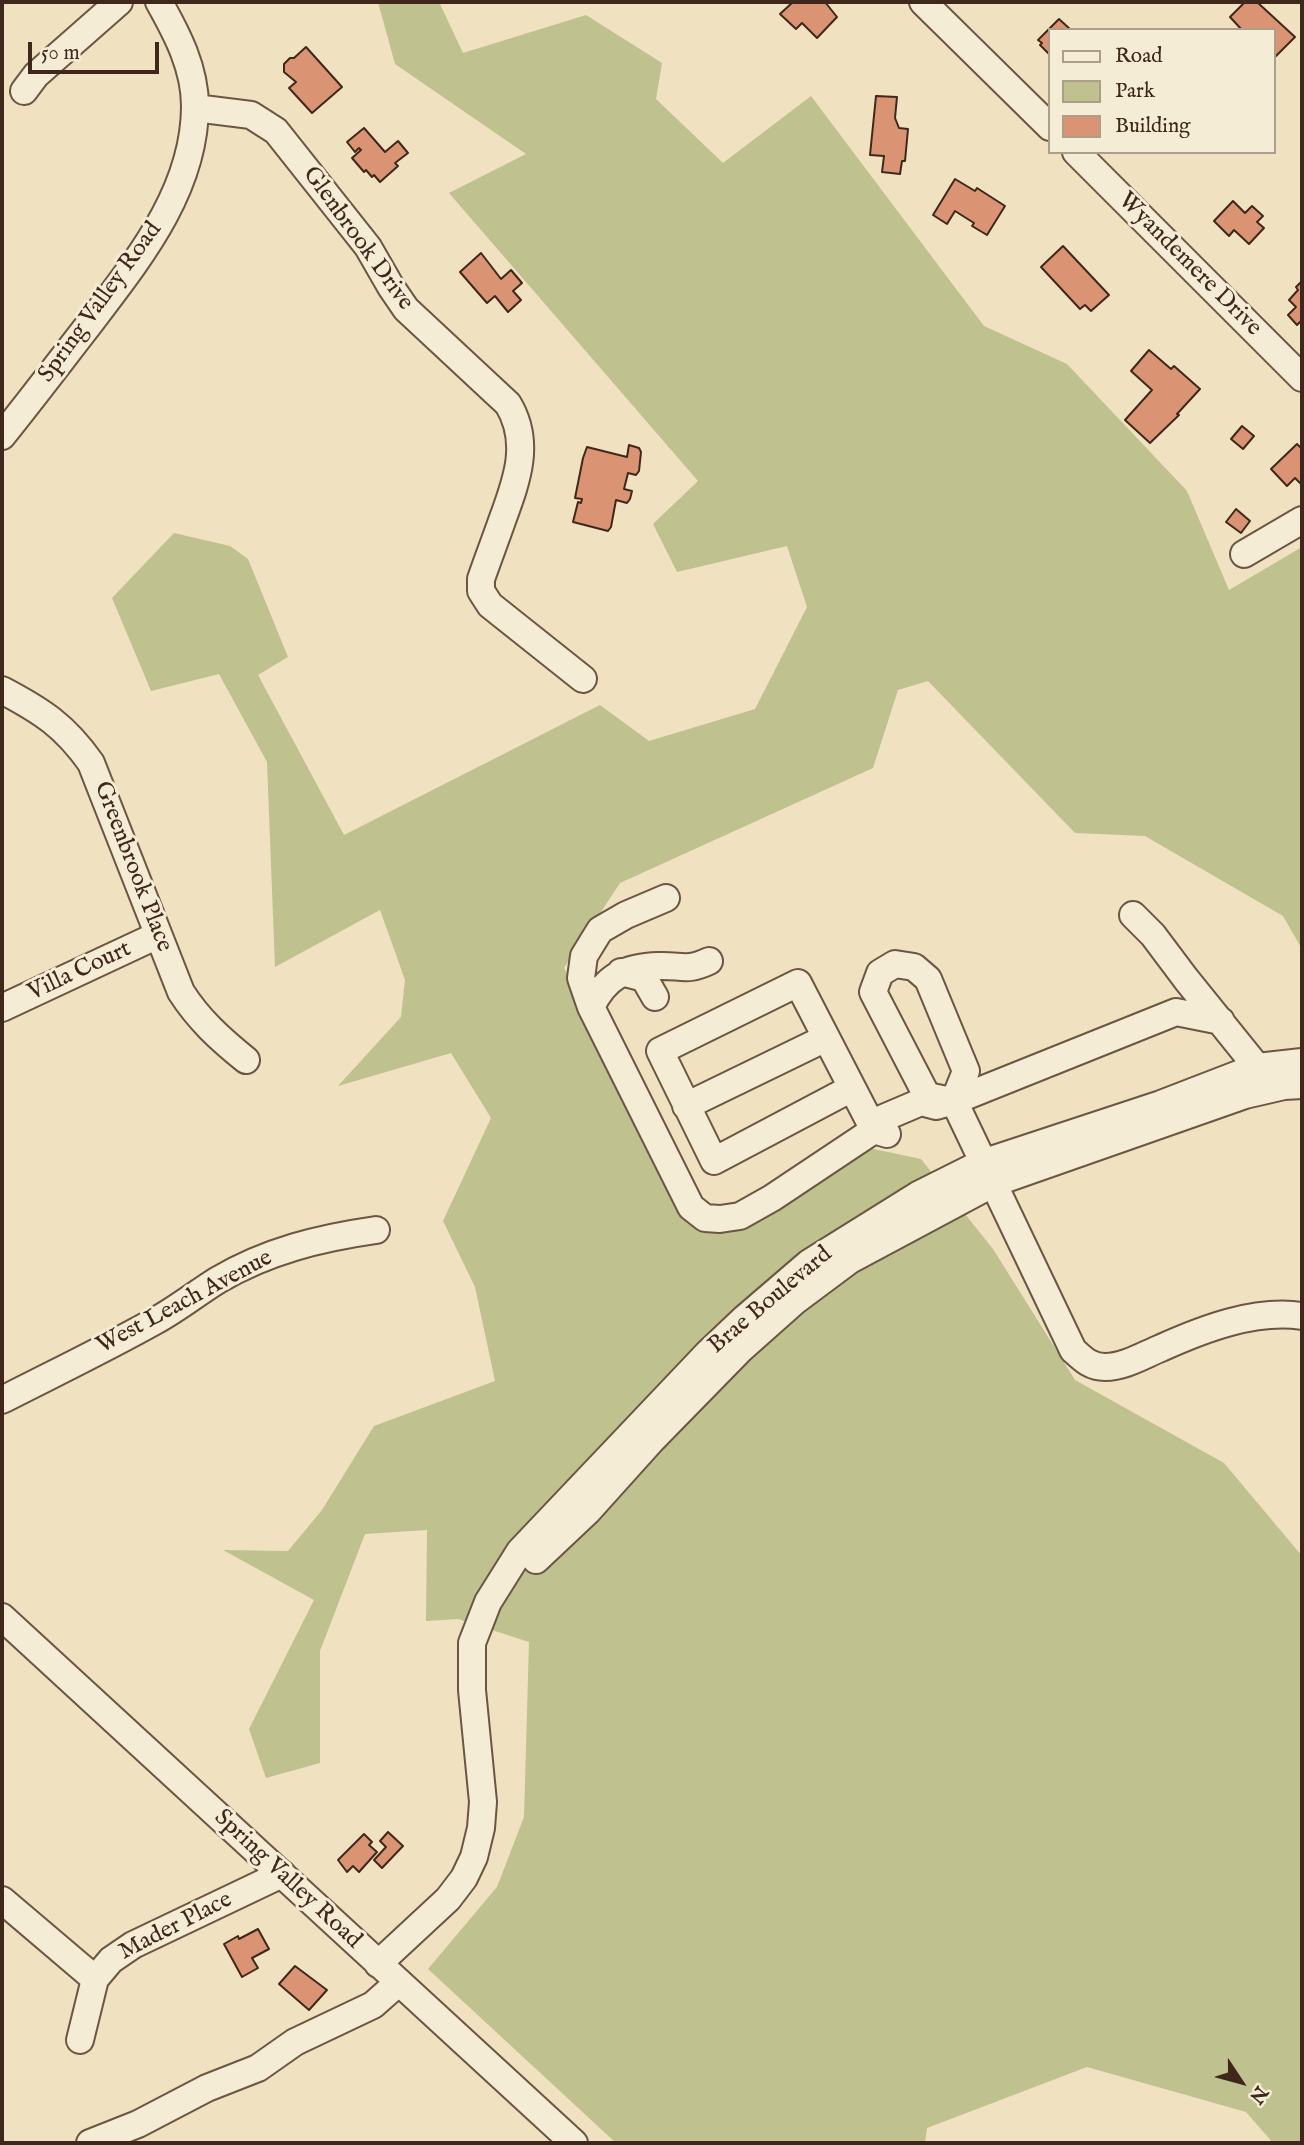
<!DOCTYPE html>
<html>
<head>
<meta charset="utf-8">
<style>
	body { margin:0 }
	#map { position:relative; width:1304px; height:2145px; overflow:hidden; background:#f0e1c0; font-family:"IM FELL English",serif }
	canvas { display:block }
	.frame { position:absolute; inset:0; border:4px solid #3f281b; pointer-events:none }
	.legend { position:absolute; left:1048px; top:28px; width:228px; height:126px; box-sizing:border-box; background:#f5ecd6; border:2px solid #ac9e8b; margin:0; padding:9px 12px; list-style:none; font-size:21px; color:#3f281b }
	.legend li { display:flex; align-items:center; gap:14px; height:35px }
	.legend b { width:35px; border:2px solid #ac9e8b }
	.north { position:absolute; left:1206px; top:2047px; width:70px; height:70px; -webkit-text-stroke:5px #f5ecd6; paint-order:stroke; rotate:126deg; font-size:19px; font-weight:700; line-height:28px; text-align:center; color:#3f281b }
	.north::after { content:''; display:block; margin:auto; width:24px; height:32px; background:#3f281b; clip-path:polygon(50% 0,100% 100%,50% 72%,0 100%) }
	.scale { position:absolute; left:28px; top:42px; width:131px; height:32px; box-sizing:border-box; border:4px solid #3f281b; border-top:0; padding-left:9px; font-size:21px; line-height:24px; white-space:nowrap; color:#3f281b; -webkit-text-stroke:5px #f5ecd6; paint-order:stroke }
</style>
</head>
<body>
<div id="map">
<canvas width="1304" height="2145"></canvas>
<div class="frame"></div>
<ul class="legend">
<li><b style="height:9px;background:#f5ecd6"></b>Road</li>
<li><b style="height:19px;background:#bfc18e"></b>Park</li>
<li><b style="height:19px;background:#da9474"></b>Building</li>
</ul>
<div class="north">N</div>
<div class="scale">50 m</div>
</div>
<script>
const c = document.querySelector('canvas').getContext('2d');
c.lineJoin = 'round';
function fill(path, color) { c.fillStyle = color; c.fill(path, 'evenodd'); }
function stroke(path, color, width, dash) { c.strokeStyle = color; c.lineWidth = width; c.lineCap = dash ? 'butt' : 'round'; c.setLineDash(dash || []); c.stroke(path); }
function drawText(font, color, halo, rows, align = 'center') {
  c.font = font + ' "IM FELL English",serif'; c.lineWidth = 6; c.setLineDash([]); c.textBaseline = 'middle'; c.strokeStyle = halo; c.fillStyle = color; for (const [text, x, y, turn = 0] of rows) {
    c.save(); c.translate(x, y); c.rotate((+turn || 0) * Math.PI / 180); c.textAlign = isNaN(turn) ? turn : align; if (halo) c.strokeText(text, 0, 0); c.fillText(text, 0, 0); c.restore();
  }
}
fill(new Path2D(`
	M 378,2 L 439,2 L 463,53 L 586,15 L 662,63 L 656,99 L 723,163 L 811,96 L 984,326 L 1067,364 L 1187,491 L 1229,590 L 1302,547 L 1302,949 L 1283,916 L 1145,836 L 1075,833 L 928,681 L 898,690 L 873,768 L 620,883 L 564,968 L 697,1225 L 869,1148 L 921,1159 L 993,1249 L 1075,1380 L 1224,1463 L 1302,1556 L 1302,2143 L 1273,2143 L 1246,2112 L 1087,2067 L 927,2128 L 925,2143 L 616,2143 L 428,1969 L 497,1887 L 524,1817 L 529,1642 L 458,1619 L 426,1621 L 427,1530 L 365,1534 L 320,1651 L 320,1763 L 266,1778 L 249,1729 L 314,1600 L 223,1550 L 288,1551 L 322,1510 L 374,1426 L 495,1381 L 475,1287 L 443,1221 L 491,1118 L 451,1053 L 338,1086 L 401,1017 L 405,980 L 380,910 L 275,967 L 267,762 L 219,674 L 151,691 L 112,598 L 174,533 L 230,546 L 248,559 L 288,657 L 258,675 L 344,835 L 600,705 L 649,741 L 755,709 L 807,607 L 787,546 L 677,572 L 653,524 L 698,481 L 449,193 L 526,154 L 395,64 Z`), '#bfc18e');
const building = new Path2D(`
	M 793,2 L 825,2 L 837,17 L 817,38 L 802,23 L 796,29 L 780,14 Z
	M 1245,2 L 1257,2 L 1295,37 L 1274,58 L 1274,30 L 1242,30 L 1230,17 Z
	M 1059,19 L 1071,30 L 1050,30 L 1050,55 L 1040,45 L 1042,43 L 1038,40 Z
	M 306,47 L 342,87 L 312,113 L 289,88 L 296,82 L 284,72 L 284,64 L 290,58 L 294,58 Z
	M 876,96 L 897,97 L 895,118 L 899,128 L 908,129 L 905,161 L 902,161 L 900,174 L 882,172 L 884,156 L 870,155 Z
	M 364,128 L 385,152 L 398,141 L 408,153 L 395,163 L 398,166 L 380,182 L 374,175 L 372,177 L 366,170 L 364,172 L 352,158 L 361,150 L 359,148 L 355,152 L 347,142 Z
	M 955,179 L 975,191 L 977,188 L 1005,206 L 987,235 L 972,226 L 974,223 L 955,211 L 947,224 L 933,215 Z
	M 1233,201 L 1245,213 L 1252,206 L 1263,216 L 1257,222 L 1264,228 L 1249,244 L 1234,230 L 1229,236 L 1214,221 Z
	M 1063,246 L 1109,295 L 1091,311 L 1085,305 L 1080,309 L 1041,267 Z
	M 481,253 L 501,279 L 511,270 L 522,283 L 513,291 L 521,300 L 508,312 L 495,296 L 487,303 L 460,272 Z
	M 1302,281 L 1302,320 L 1297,325 L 1288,315 L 1296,307 L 1289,300 L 1298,290 L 1296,287 Z
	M 1149,350 L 1171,369 L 1174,366 L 1200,389 L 1177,414 L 1179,415 L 1150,443 L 1125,420 L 1152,390 L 1131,371 Z
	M 1242,426 L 1254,436 L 1243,449 L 1231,439 Z
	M 1297,444 L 1302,449 L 1302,485 L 1295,478 L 1287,486 L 1271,469 Z
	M 629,445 L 639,448 L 641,452 L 639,471 L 636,475 L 628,473 L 624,489 L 632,491 L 630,499 L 627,503 L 616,500 L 611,527 L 608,531 L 573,522 L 578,502 L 581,503 L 582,499 L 575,498 L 583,458 L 587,447 L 627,457 Z
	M 1236,509 L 1250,521 L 1241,533 L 1226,522 Z
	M 388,1832 L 403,1846 L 382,1868 L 374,1860 L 386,1847 L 380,1841 Z
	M 364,1834 L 372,1842 L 369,1845 L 377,1852 L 359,1872 L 353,1866 L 347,1872 L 338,1860 Z
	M 258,1929 L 269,1949 L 252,1958 L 258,1968 L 242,1977 L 224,1944 L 238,1936 L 239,1939 Z
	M 295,1966 L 327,1990 L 309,2010 L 279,1984 Z`);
fill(building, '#da9474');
stroke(building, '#3f281b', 2);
const minor = new Path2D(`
	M 923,2 L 1050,127
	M 24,91 L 36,75 L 119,2
	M 195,108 L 251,115 L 276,131 L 368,247 L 391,287 L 406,309 L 508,404 C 531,442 517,480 503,518 C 496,538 488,559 481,579 L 481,591 L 490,605 L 583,679
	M 1076,152 L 1302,378
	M 2,436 C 31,400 59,363 87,327 C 136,262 195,192 195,106 C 195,68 177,34 159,2
	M 1244,554 L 1302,520
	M 2,690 C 42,711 65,726 91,763 L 181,992 C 199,1020 220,1039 246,1060
	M 666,898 L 626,915 L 600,930 L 584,956 L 581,978 L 591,1007 L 691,1207 L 705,1218 L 720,1219 L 740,1216 L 772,1198 L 874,1130 L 881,1119 L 921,1102 L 936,1106 L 954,1101 L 1176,1012 L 1221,1021
	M 1133,915 L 1153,935 L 1186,979 L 1257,1067
	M 621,972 L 644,978 L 655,997
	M 591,1007 C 606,976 625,967 659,966 C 681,965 686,972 709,961
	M 2,1008 L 158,935
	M 852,1088 L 714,1161 L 660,1051 L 798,983 L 874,1130 L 887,1134
	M 947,1100 L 927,1096 L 873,992 L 880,973 L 895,964 L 914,967 L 928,979 L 966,1071 L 954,1101 L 1073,1350 C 1083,1359 1090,1367 1105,1367 C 1124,1367 1144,1355 1161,1348 C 1203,1329 1255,1309 1302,1316
	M 686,1106 L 826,1038
	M 2,1400 C 53,1374 105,1349 155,1321 C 177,1309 197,1293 218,1280 C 267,1251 320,1238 376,1230
	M 536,1560 L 588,1511 L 651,1441 L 741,1349 L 795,1301 L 850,1260 L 994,1183 L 1245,1095 L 1284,1086 L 1302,1085
	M 2,1617 L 574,2143
	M 2,1900 L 95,1979
	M 378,1964 L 448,1899 L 464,1878 L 474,1857 L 481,1828 L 483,1802 L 472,1690 L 472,1643 L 488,1602 L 520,1551 L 707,1354 L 745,1318 L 809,1263 L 918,1195 L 982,1163 L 1161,1104 L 1257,1067 L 1302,1062
	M 80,2040 L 95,1979 L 111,1960 L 133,1945 L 282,1874
	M 90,2143 L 138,2124 L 207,2088 L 258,2068 L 295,2042 L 373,2005 L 399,1982`);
stroke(minor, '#6b5644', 30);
stroke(minor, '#f5ecd6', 26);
drawText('24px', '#3f281b', '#f5ecd6', [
	["Glenbrook Drive",357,239,54],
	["Wyandemere Drive",1189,265,45],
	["Spring Valley Road",101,303,-54],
	["Greenbrook Place",132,867,69],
	["Villa Court",80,972,-25],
	["Brae Boulevard",771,1301,-40],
	["West Leach Avenue",185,1303,-28],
	["Spring Valley Road",287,1880,43],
	["Mader Place",176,1927,-27]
]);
</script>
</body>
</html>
